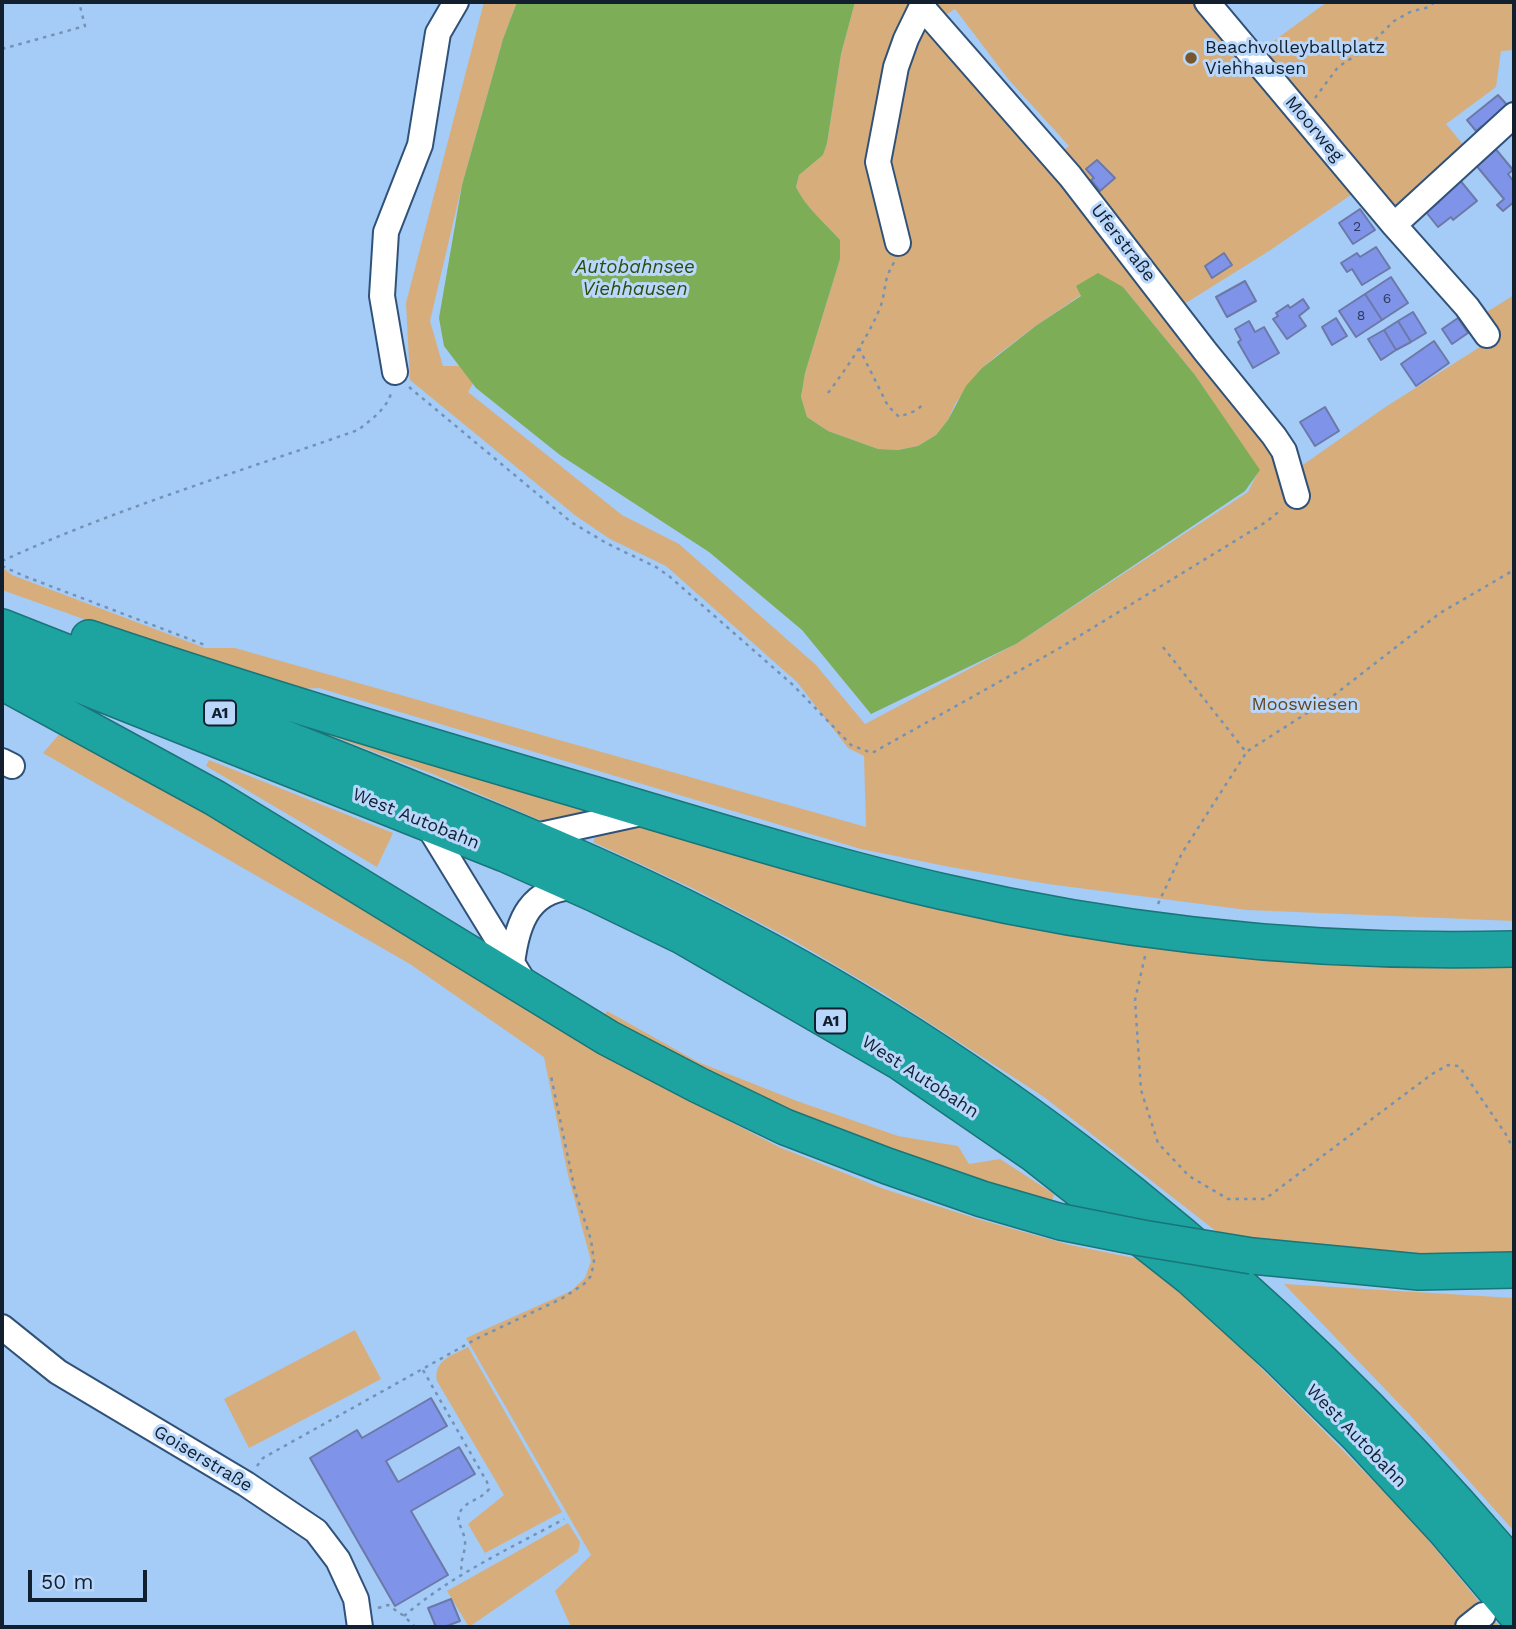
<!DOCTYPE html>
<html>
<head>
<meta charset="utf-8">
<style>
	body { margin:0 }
	#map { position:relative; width:1516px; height:1629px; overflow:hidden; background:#a5cbf7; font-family:"Work Sans",sans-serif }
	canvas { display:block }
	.frame { position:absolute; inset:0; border:4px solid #111f2f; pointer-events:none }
	.scale { position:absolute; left:28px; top:1570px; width:119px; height:32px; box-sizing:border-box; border:4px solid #111f2f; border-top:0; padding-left:9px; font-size:21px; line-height:24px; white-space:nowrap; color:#111f2f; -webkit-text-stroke:5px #b9d7fb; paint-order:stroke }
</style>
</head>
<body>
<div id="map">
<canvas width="1516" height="1629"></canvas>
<div class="frame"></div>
<div class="scale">50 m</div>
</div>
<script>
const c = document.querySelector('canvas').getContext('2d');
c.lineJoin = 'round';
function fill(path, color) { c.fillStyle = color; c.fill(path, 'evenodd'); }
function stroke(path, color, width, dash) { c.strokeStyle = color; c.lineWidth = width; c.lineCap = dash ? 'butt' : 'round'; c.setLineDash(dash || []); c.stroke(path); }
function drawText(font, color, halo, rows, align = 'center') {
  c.font = font + ' "Work Sans",sans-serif'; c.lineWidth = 6; c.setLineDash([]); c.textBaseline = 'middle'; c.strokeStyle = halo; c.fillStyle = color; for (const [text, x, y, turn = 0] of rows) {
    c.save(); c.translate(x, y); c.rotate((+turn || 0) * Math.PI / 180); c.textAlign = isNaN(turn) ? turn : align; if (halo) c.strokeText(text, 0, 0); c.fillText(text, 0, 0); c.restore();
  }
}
fill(new Path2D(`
	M 484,2 L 517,2 L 503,39 L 462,185 L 430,321 L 443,366 L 474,366 L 475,380 L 468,392 L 622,515 L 679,544 L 816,665 L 865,724 L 1016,644 L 1248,492 L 1259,470 L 1195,375 L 1123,287 L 1081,295 L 1037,325 L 996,356 L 982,368 L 955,404 L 948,420 L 936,435 L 918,446 L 897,450 L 878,449 L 828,431 L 807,417 L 801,397 L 805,373 L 840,259 L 840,241 C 825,223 806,208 796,187 L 799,175 L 823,155 L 827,143 L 841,54 L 855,2 L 912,2 L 1297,469 L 1384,408 L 1497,336 L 1482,315 L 1514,295 L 1514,921 L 1247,910 L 1048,884 L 950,867 L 861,849 L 319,688 L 283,690 L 2,590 L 2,567 L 12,575 L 205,648 L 235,648 L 866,827 L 864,756 L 848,748 L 797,682 L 666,566 L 610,539 L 576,516 L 410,380 L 406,303 Z
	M 937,2 L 1193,2 L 1256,54 L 1327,2 L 1514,2 L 1514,50 L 1501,51 L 1496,87 L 1446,124 L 1467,149 L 1393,215 L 1367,184 L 1269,251 L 1181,306 L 1102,196 L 1059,154 L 1069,146 L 1009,80 L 955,9 L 944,16 Z
	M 263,710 L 585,802 L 591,813 L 551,825 L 433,774 Z
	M 62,731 L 113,759 L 320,882 L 600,1054 L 779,1147 L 884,1189 L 978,1219 L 1070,1245 L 1139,1259 L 1219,1326 L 1410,1518 L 1500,1627 L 571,1627 L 555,1591 L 591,1555 L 466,1338 L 571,1291 L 585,1278 L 591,1261 L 568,1175 L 544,1057 L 410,964 L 43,753 Z
	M 209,760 L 393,833 L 377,867 L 206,766 Z
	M 625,819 L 1039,926 L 1243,959 L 1514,968 L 1514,1254 L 1327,1252 L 1221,1235 L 1044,1097 L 883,993 L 791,939 L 692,888 L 593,842 L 599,828 L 612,832 L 621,828 Z
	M 607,1011 L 698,1062 L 797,1101 L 898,1136 L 958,1146 L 969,1164 L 1000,1159 L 1054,1194 L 1052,1200 C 999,1186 945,1172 893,1154 C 792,1118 697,1068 604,1016 Z
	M 1284,1284 L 1514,1298 L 1514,1531 L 1409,1414 Z
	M 355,1330 L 381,1379 L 249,1448 L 224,1399 Z
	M 468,1347 L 562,1512 L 485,1553 L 468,1524 L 504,1495 L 437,1381 C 433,1360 453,1355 468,1347 Z
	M 568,1523 L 580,1542 L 578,1552 L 469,1627 L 447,1591 Z`), '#d7ae7b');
fill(new Path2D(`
	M 517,2 L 855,2 L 841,54 L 827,143 L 823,155 L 799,175 L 796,187 C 806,208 825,223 840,240 L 840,259 L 805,373 L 801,397 L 807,417 L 828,431 L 878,449 L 898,450 L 918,446 L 936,435 L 948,420 L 966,386 L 982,368 L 1037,325 L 1081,296 L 1076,286 L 1098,273 L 1123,287 L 1195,375 L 1260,470 L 1245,491 L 1016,644 L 871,714 L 802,630 L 709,552 L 560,455 L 476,388 L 444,346 L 439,318 L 462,185 L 503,39 Z`), '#7dad56');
const building = new Path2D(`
	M 1498,95 L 1509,107 L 1484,128 L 1482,126 L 1476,131 L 1467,120 Z
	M 1494,147 L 1513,170 L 1508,174 L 1514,182 L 1514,202 L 1503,211 L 1497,205 L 1504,199 L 1475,164 Z
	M 1097,160 L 1115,178 L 1100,191 L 1091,180 L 1094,178 L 1086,169 Z
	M 1459,179 L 1477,201 L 1453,220 L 1451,217 L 1438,227 L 1426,212 L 1439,202 L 1436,197 Z
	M 1360,209 L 1375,230 L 1353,244 L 1339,223 Z
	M 1376,247 L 1390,268 L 1362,285 L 1352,269 L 1347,272 L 1341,263 L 1357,253 L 1360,257 Z
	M 1224,253 L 1232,265 L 1212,278 L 1205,266 Z
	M 1391,277 L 1408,303 L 1382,320 L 1365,294 Z
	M 1245,281 L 1256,301 L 1227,317 L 1216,297 Z
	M 1365,294 L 1382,320 L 1356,337 L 1339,311 Z
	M 1303,299 L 1309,308 L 1299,316 L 1306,326 L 1287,339 L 1273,319 L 1278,316 L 1276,313 L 1288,305 L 1290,308 Z
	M 1413,312 L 1426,333 L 1411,342 L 1398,321 Z
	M 1336,318 L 1347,336 L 1332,345 L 1322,327 Z
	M 1458,318 L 1468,333 L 1452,344 L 1442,329 Z
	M 1249,321 L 1255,332 L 1264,327 L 1279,353 L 1253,368 L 1238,342 L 1241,340 L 1235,329 Z
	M 1398,321 L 1411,342 L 1396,350 L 1384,330 Z
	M 1384,330 L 1396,350 L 1381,360 L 1368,339 Z
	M 1434,341 L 1449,363 L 1416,386 L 1401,364 Z
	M 1325,407 L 1339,431 L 1315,446 L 1300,422 Z
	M 431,1398 L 447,1426 L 386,1461 L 398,1482 L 459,1447 L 475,1474 L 411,1511 L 448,1575 L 395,1606 L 310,1458 L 357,1430 L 362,1438 Z
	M 451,1599 L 460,1621 L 444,1627 L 436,1627 L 428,1608 Z`);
fill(building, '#7f93e9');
stroke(building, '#6c79a8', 2);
const minor = new Path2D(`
	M 1207,2 L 1394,225 L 1467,307 L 1487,335
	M 922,7 L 1070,176 L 1205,351 L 1274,436 L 1284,451 L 1297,496
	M 1394,225 L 1514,115
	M 898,243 L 878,162 L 896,67 L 906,39 L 924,2
	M 395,372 L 382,296 L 386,232 L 420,145 L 438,33 L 456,2
	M 2,761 L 12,766
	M 427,824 L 525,984
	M 531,837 L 646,812
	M 512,964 C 517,921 530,886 580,887
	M 2,1327 L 58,1372 L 246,1484 L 316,1531 L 338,1560 L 356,1599 L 360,1627
	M 1468,1627 L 1483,1615`);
const highway = new Path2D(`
	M 2,627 C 114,672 227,716 340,760 C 455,806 571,851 682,906 C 1003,1063 1284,1296 1514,1568
	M 89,638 C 257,695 426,745 596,795 C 711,829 826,865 944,892 C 1130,935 1323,954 1514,949
	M 2,654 L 505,854 L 595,894 L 684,937 L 900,1062 L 1034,1154 L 1190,1277 L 1277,1356 L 1359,1437 L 1444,1529 L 1514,1612
	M 2,682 L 215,798 L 608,1038 L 698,1085 L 785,1127 L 887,1166 L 982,1199 L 1061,1222
	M 1252,1256 L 1419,1272 L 1514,1270`);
stroke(minor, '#315278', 28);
stroke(highway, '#197578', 38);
stroke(new Path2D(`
	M 1464,2 L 1465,2
	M 2,49 L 85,26 L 79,2
	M 1315,98 L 1338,67 L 1366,49 L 1394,21 L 1412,11 L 1426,8 L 1435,2
	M 859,348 L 888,406 L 899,417 L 915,411 L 924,404
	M 409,387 L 571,522 L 608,544 L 656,567 L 669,576 L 793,685 L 851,745 L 872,753 L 1058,649 L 1266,522 L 1282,509
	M 828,393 C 848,366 867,339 880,308 C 887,289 882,281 895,261
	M 2,561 C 117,508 239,472 358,430 C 372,419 388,408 392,390
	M 2,566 L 24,576 L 205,645
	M 1163,647 L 1246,752 L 1329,699 L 1440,613 L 1514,570
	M 1158,904 L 1182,853 L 1246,753
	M 1145,956 L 1135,1000 L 1141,1090 L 1158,1143 L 1189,1176 L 1228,1199 L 1265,1199 L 1432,1074 L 1448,1065 L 1459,1066 L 1507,1136 L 1514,1151
	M 423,1370 L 487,1482 L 489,1489 C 482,1499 469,1500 462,1509 C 453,1520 464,1529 465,1541 C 466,1553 459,1561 462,1573
	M 257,1466 L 263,1458 L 478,1338 L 561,1299 L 584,1284 L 591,1276 L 594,1262 L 591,1240 L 575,1191 L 551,1076
	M 378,1608 L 388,1605 L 404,1616 L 415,1627
	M 404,1616 C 452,1575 509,1549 564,1519`), '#7492b4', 2.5, [3.5, 5]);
stroke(minor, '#fff', 24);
stroke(highway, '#1da3a0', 35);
const highwayBridge = new Path2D(`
	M 1061,1222 L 1142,1238 L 1252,1256`);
stroke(highwayBridge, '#197578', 38, []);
stroke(highwayBridge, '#1da3a0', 35);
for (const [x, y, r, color] of [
	[1191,58,7,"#77582d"]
]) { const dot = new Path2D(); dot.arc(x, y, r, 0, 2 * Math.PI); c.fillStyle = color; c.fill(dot); stroke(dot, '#b9d7fb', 2.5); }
drawText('14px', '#2c3c5e', null, [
	["2",1357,227],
	["6",1387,299],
	["8",1361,316]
]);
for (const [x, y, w] of [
	[220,713,32],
	[831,1021,32]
]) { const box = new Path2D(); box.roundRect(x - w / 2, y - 12.5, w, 25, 5); c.fillStyle = '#b9d7fb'; c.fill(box); stroke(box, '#111f2f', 2); }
drawText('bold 16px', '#111f2f', null, [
	["A1",220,713],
	["A1",831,1021]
]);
drawText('18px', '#111f2f', '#b9d7fb', [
	["Beachvolleyballplatz",1205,48],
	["Viehhausen",1205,69]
], 'left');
drawText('18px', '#111f2f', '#b9d7fb', [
	["Moorweg",1314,129,50],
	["Uferstraße",1123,243,52],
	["West Autobahn",416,819,22],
	["West Autobahn",920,1077,33],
	["West Autobahn",1356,1436,46],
	["Goiserstraße",203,1459,31]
]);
drawText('18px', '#624722', '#b9d7fb', [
	["Mooswiesen",1305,705]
]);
drawText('italic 19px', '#2d4c0d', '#b9d7fb', [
	["Autobahnsee",635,267],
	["Viehhausen",635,289]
]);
</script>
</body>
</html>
